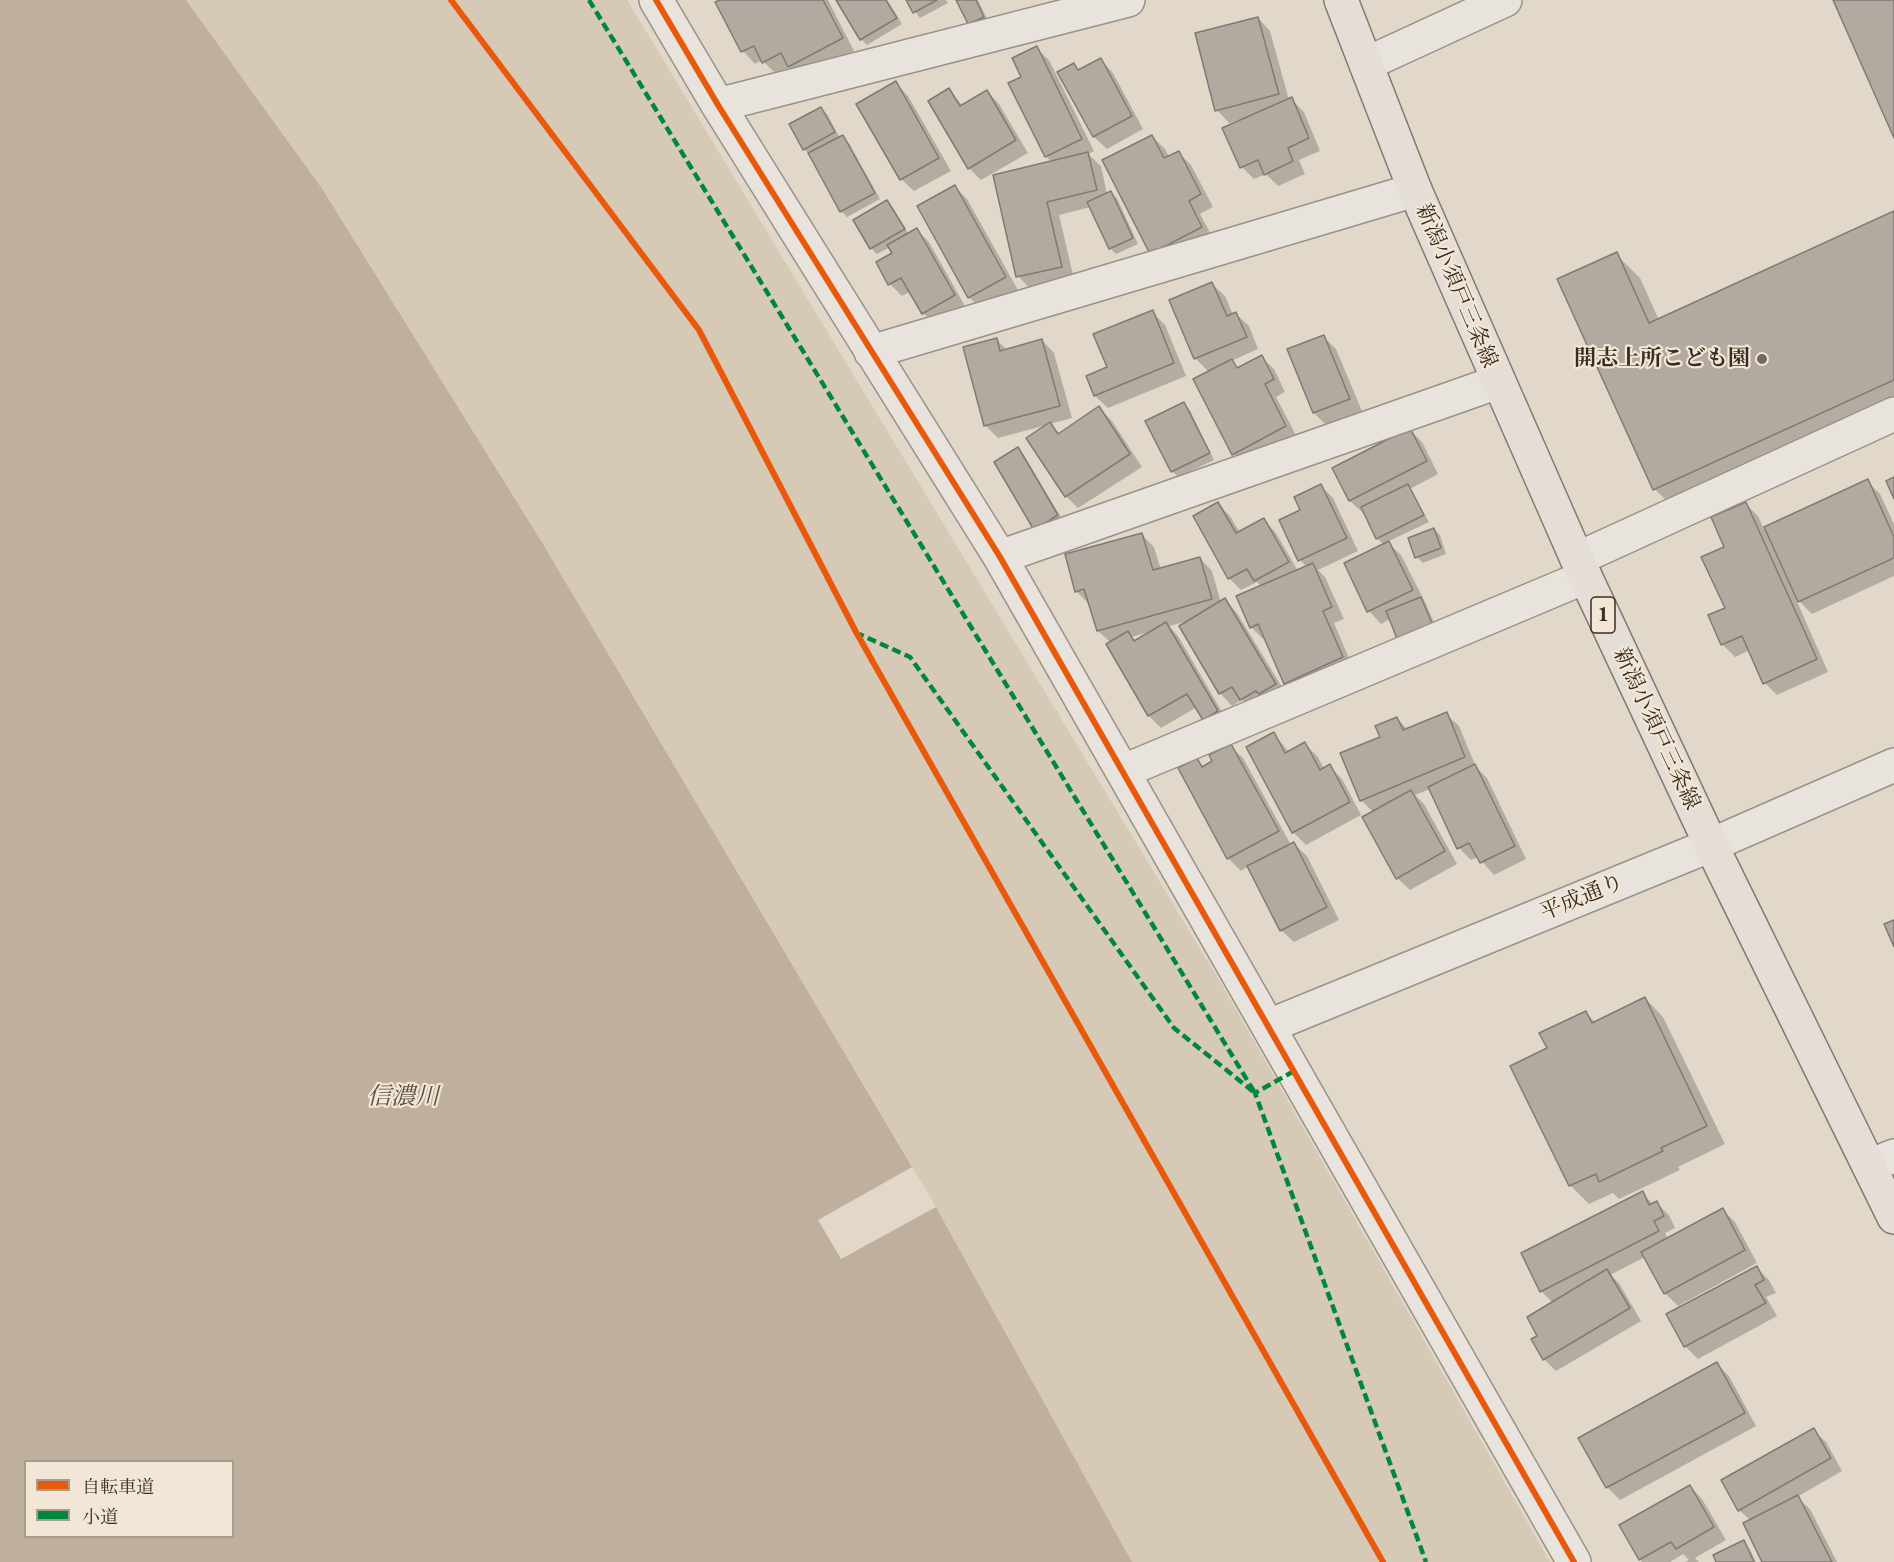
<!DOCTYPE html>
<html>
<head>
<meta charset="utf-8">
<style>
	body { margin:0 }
	#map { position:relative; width:1894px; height:1562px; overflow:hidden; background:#e1d8ca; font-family:"EB Garamond","Noto Serif JP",serif }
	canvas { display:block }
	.legend { position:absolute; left:24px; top:1460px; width:210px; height:78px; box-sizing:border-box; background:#f2e7d6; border:2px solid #a89c8e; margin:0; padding:8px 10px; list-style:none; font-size:18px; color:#3a2c21 }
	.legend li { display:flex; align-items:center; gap:12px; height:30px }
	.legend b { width:30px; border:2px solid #a89c8e }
</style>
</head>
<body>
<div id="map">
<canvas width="1894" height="1562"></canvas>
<ul class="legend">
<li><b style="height:8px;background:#e8590c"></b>自転車道</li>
<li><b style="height:8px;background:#00873e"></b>小道</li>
</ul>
</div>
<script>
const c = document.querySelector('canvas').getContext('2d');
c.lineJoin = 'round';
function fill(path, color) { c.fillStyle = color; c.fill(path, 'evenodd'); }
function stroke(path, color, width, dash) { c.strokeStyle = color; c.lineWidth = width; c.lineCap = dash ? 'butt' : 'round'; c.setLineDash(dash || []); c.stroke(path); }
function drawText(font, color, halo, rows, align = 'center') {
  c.font = font + ' "EB Garamond","Noto Serif JP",serif'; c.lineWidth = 4.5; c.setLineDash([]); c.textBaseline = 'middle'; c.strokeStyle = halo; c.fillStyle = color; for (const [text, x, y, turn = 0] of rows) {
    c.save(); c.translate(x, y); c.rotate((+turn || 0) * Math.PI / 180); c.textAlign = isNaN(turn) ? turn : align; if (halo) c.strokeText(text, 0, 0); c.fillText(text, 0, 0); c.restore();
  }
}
fill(new Path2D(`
	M 186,0 L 627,0 L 1222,985 L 1550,1562 L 1132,1562 L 936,1207 L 543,544 L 323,190 Z`), '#d6c9b6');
fill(new Path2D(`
	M 0,0 L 186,0 L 323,190 L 543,544 L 912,1167 L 818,1220 L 841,1259 L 936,1207 L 1132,1562 L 0,1562 ZM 26,1462 L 232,1462 L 232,1536 L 26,1536 Z`), '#beb09d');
fill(new Path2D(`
	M 723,0 L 828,0 L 854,51 L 802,78 L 790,67 L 776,74 L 762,60 L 755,64 L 743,51 L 717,3 Z
	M 837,0 L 887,0 L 902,24 L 867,45 L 861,39 Z
	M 907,0 L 946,0 L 948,3 L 920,18 Z
	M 958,0 L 978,0 L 989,23 L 975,29 L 969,23 Z
	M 1258,18 L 1270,31 L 1289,100 L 1291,99 L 1304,112 L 1320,151 L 1299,160 L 1305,174 L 1278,186 L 1266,174 L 1254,179 L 1242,167 L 1238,120 L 1229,123 L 1217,110 Z
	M 1036,48 L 1049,60 L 1094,151 L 1088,154 L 1101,166 L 1107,194 L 1111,193 L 1117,198 L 1138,244 L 1116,254 L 1110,248 L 1091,207 L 1059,215 L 1074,279 L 1030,289 L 1018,276 L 1052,162 L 1046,156 L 1024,77 Z
	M 1101,60 L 1113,73 L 1143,129 L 1107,149 L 1094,137 L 1059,73 L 1074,65 L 1080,71 Z
	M 896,83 L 908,96 L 951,171 L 914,191 L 901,179 Z
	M 949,90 L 963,106 L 987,91 L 999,104 L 1028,153 L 981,180 L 969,168 Z
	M 821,108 L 827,114 L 840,138 L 843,137 L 849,143 L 880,199 L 847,217 L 841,211 L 810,155 L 804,149 Z
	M 1152,136 L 1165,149 L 1169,157 L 1179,153 L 1191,165 L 1213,207 L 1200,214 L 1214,240 L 1151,253 Z
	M 955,187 L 967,199 L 1018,290 L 982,310 L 969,297 Z
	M 887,202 L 893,208 L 909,235 L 917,230 L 929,242 L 966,308 L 936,325 L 923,313 L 911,291 L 902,296 L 890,284 L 894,254 L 890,247 L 877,254 L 871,248 Z
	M 1894,213 L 1894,415 L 1678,513 L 1655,489 L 1559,279 L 1616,254 L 1640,278 L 1659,320 Z
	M 1212,284 L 1225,296 L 1233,315 L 1236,314 L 1249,326 L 1258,349 L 1231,361 L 1239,368 L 1261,357 L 1274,369 L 1285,392 L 1276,397 L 1298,439 L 1246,466 L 1234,454 L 1210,373 L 1195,358 Z
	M 1152,312 L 1165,325 L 1186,376 L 1108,408 L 1095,396 L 1087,377 L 1109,368 Z
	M 1324,337 L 1336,349 L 1362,411 L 1326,425 L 1314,413 Z
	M 996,339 L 1007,350 L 1042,340 L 1054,353 L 1072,418 L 1050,424 L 1060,434 L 1099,408 L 1112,421 L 1142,467 L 1078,508 L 1066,496 L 1047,425 L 998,438 L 986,426 L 964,348 Z
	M 1184,404 L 1190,410 L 1214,460 L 1178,477 L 1172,471 Z
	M 1410,430 L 1422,442 L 1438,474 L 1410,489 L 1429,522 L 1387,542 L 1401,555 L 1426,604 L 1438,632 L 1390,619 L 1381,624 L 1369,611 L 1346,564 L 1384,545 L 1377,538 L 1365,512 L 1363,513 L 1350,501 L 1334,468 Z
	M 1018,449 L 1024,455 L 1063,521 L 1041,535 Z
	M 1867,481 L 1880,494 L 1894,524 L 1894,576 L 1812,614 L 1795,597 L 1828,672 L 1777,695 L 1765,683 L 1750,650 L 1735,657 L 1723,645 L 1710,616 L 1727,609 L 1726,547 L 1746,504 L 1758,516 L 1764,529 Z
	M 1321,486 L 1333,498 L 1358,551 L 1318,570 L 1325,577 L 1344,619 L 1334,623 L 1354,670 L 1298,695 L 1286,683 L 1266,638 L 1263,639 L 1251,627 L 1262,587 L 1257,582 L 1241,590 L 1229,578 L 1218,504 L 1230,516 L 1240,533 L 1264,520 L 1276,533 L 1298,571 L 1307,567 L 1300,560 L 1302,511 Z
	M 1434,529 L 1440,535 L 1446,554 L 1423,563 L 1417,557 Z
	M 1142,535 L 1154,547 L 1161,570 L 1200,558 L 1212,571 L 1221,603 L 1225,600 L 1237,613 L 1288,697 L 1254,712 L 1242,700 L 1232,706 L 1220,693 L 1189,621 L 1169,626 L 1178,636 L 1229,724 L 1216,732 L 1204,719 L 1197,707 L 1161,728 L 1149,716 L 1108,645 L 1111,643 L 1098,631 L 1089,604 L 1076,591 ZM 1149,632 L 1136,641 L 1132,637 Z
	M 1446,714 L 1459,726 L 1476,767 L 1487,778 L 1526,859 L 1494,875 L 1478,857 L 1471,860 L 1459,848 L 1430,789 L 1415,795 L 1424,804 L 1457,864 L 1410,890 L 1397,878 L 1373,812 L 1361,800 L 1382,738 L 1397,718 L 1408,730 Z
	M 1274,734 L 1289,752 L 1305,744 L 1318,757 L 1324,769 L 1329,766 L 1342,779 L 1361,815 L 1306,845 L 1293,832 Z
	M 1230,746 L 1243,758 L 1291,845 L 1294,844 L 1307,856 L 1339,920 L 1294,942 L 1281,930 L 1249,866 L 1241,871 L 1228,858 L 1180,769 L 1197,759 L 1204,767 L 1215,762 Z
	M 1645,998 L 1663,1017 L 1725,1144 L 1678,1167 L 1680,1170 L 1619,1199 L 1613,1193 L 1589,1204 L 1571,1186 L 1512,1066 L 1549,1049 L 1585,1012 L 1596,1023 Z
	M 1642,1193 L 1653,1204 L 1656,1203 L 1669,1215 L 1675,1228 L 1665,1233 L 1668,1239 L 1723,1210 L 1735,1222 L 1757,1263 L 1678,1306 L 1665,1293 L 1645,1257 L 1610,1275 L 1619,1283 L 1641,1321 L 1556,1371 L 1544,1359 L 1539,1336 L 1553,1303 L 1541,1291 Z
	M 1757,1268 L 1769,1280 L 1776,1293 L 1766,1297 L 1777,1316 L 1698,1359 L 1685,1346 L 1668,1315 Z
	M 1717,1364 L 1729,1376 L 1756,1426 L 1620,1500 L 1607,1487 Z
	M 1813,1430 L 1826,1442 L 1842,1471 L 1797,1497 L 1810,1509 L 1837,1562 L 1764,1562 L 1751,1521 L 1739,1510 Z
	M 1690,1486 L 1702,1499 L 1726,1540 L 1695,1558 L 1699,1562 L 1685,1562 L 1689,1560 L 1683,1554 L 1670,1562 L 1642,1562 L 1640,1559 Z
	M 1743,1542 L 1749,1548 L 1756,1562 L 1718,1562 Z`), '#0003');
const building = new Path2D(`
	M 720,0 L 823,0 L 843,38 L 788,67 L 781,53 L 762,63 L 754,46 L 741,52 L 715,2 Z
	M 836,0 L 886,0 L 897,18 L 860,40 Z
	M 906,0 L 937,0 L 913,13 Z
	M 956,0 L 976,0 L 984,17 L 968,24 Z
	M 1833,0 L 1894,0 L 1894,138 Z
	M 1258,17 L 1279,94 L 1215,111 L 1195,33 Z
	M 1037,46 L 1082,139 L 1045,157 L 1008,83 L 1021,77 L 1012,58 Z
	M 1101,58 L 1132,116 L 1093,137 L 1057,72 L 1074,63 L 1078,70 Z
	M 896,81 L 939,158 L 900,180 L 856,104 Z
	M 949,88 L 960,106 L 987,90 L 1016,140 L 968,169 L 928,101 Z
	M 1292,97 L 1309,138 L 1288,148 L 1293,161 L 1264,175 L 1258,160 L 1240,168 L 1222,128 Z
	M 821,107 L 835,132 L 803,150 L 789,124 Z
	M 843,135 L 875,193 L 840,212 L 808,153 Z
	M 1152,135 L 1164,158 L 1179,151 L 1201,194 L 1189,201 L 1202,227 L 1150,254 L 1102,160 Z
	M 1088,152 L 1097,190 L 1047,202 L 1062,267 L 1016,277 L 993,175 Z
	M 955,185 L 1006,277 L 968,298 L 917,206 Z
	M 1111,191 L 1133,238 L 1109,249 L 1087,202 Z
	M 887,200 L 905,229 L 870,249 L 853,220 Z
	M 1894,211 L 1894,380 L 1653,490 L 1557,279 L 1617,252 L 1649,323 Z
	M 917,228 L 955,295 L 922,314 L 901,278 L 888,285 L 876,262 L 892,253 L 887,245 Z
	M 1212,282 L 1227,316 L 1236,312 L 1247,337 L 1194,359 L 1169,300 Z
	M 1153,310 L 1174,363 L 1094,396 L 1086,376 L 1107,367 L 1093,334 Z
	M 1324,335 L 1350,399 L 1313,413 L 1287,349 Z
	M 997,338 L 1000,351 L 1042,339 L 1060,406 L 984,426 L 963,347 Z
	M 1262,355 L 1274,379 L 1265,384 L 1286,426 L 1232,455 L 1193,379 L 1232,359 L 1237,368 Z
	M 1184,402 L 1210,453 L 1171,472 L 1145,421 Z
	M 1099,406 L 1130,454 L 1065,497 L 1026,438 L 1050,422 L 1058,434 Z
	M 1410,428 L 1427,461 L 1349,501 L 1332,468 Z
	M 1018,447 L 1058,515 L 1034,530 L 994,462 Z
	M 1894,477 L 1894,499 L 1886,481 Z
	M 1868,479 L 1894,537 L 1894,558 L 1798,602 L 1764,527 Z
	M 1321,484 L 1347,538 L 1298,561 L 1279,520 L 1300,510 L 1294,497 Z
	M 1408,484 L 1424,515 L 1376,539 L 1361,507 Z
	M 1218,502 L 1236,533 L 1264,518 L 1289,562 L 1254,581 L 1247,569 L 1228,579 L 1193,516 Z
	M 1746,502 L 1817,659 L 1763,684 L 1742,636 L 1721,645 L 1708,615 L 1725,608 L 1701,557 L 1724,547 L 1711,517 Z
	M 1434,528 L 1441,548 L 1415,558 L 1408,538 Z
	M 1142,533 L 1153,570 L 1200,557 L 1212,599 L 1097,631 L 1084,589 L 1075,592 L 1065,554 Z
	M 1389,541 L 1413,590 L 1367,612 L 1344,563 Z
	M 1313,563 L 1332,607 L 1323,611 L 1343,657 L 1284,684 L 1258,624 L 1250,628 L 1236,596 Z
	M 1421,597 L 1433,626 L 1398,641 L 1386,611 Z
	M 1225,598 L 1276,684 L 1259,694 L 1256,691 L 1240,700 L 1232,687 L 1219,694 L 1179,626 Z
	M 1166,622 L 1218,711 L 1203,720 L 1187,694 L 1148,716 L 1106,644 L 1128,631 L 1134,641 Z
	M 1447,712 L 1465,757 L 1360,801 L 1340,753 L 1380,737 L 1375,726 L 1397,717 L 1403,730 Z
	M 1274,732 L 1285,753 L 1305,742 L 1320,770 L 1330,764 L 1350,802 L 1292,833 L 1246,747 Z
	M 1231,744 L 1279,831 L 1227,859 L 1178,768 L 1197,758 L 1202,767 L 1212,761 L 1209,755 Z
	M 1475,764 L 1515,846 L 1480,863 L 1469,843 L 1457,849 L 1428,787 Z
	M 1411,790 L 1445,851 L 1396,879 L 1362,817 Z
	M 1294,842 L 1327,907 L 1280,931 L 1247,866 Z
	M 1894,920 L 1894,947 L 1884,924 Z
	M 1645,997 L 1707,1126 L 1661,1148 L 1663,1151 L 1599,1182 L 1596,1174 L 1569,1186 L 1510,1066 L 1547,1048 L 1539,1033 L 1586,1011 L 1592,1023 Z
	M 1643,1191 L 1649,1205 L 1657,1201 L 1664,1216 L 1654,1221 L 1659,1231 L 1540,1292 L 1521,1253 Z
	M 1723,1208 L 1745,1250 L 1664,1294 L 1641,1252 Z
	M 1757,1266 L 1764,1280 L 1755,1285 L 1766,1303 L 1684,1347 L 1666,1314 Z
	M 1607,1269 L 1630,1308 L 1543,1360 L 1531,1339 L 1537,1336 L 1527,1317 Z
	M 1717,1362 L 1745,1413 L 1606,1488 L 1578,1438 Z
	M 1814,1428 L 1831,1458 L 1738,1511 L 1721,1480 Z
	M 1690,1485 L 1714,1527 L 1676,1549 L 1671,1542 L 1639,1560 L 1619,1525 Z
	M 1798,1495 L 1832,1562 L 1762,1562 L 1743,1523 Z
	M 1744,1540 L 1754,1562 L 1716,1562 L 1713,1555 Z`);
fill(building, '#b2aaa1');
stroke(building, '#817a71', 1.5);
const minor = new Path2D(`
	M 656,0 L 718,105 L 1000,557 L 1574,1562
	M 1366,64 L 1505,0
	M 718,105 L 1128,0
	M 871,352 L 1415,190
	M 1000,557 L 1498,382
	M 1577,559 L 1894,414
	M 1124,771 L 1585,577
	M 1269,1026 L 1711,845 L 1894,765
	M 1869,1166 L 1894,1156`);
const major = new Path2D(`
	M 1341,0 L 1415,190 L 1577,559 L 1711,845 L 1894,1217`);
stroke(minor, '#989288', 36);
stroke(major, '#817a71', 36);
stroke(minor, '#e8e3dc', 33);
stroke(major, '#e4ded6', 33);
stroke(new Path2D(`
	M 589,0 L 1255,1093 L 1174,1028 L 910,657 L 859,634
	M 1294,1071 L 1255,1093 L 1426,1562`), '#00873e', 4.5, [9, 4.5]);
stroke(new Path2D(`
	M 451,0 L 699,330 L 856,632 L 1383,1562
	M 656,0 L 718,105 L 1000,557 L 1574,1562`), '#e8590c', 6);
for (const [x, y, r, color] of [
	[1762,359,6,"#74685c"]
]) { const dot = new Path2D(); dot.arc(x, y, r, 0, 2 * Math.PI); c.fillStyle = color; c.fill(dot); stroke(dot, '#f2e7d6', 2); }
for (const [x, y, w] of [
	[1603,615,24]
]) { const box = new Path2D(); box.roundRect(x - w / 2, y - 18, w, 36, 4.5); c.fillStyle = '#f2e7d6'; c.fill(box); stroke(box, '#3a2c21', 1.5); }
drawText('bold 21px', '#3a2c21', null, [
	["1",1603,615]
]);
drawText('22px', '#3a2c21', '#f2e7d6', [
	["新潟小須戸三条線",1456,286,67],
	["新潟小須戸三条線",1656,729,65],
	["平成通り",1582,898,-22]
]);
drawText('bold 22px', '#3a2c21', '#f2e7d6', [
	["開志上所こども園",1750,359]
], 'right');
drawText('italic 24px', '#5d4e40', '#f2e7d6', [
	["信濃川",403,1097]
]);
</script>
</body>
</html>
